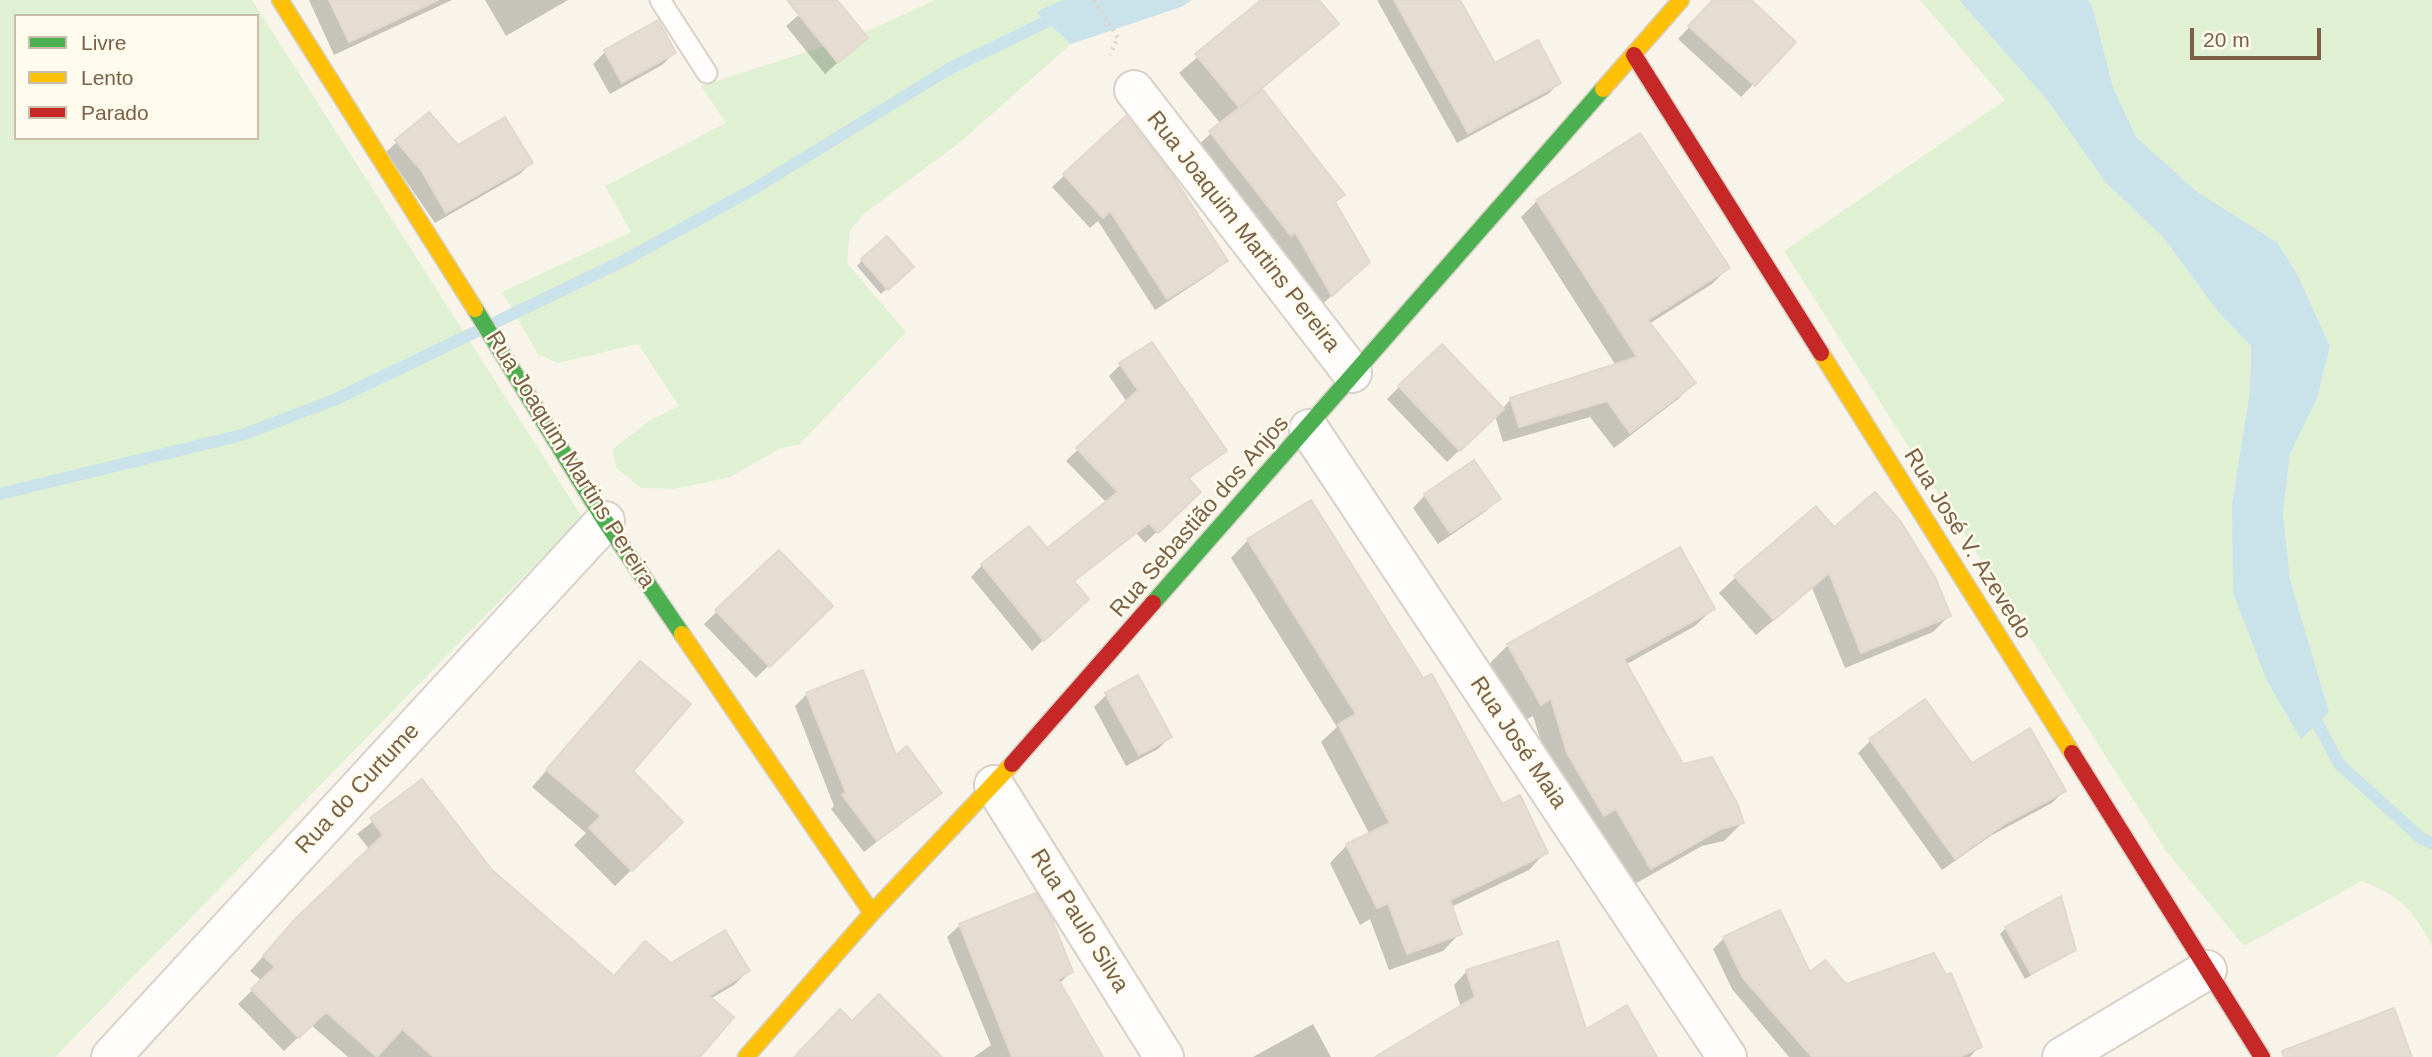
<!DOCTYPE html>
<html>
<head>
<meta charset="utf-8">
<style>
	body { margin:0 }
	#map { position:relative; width:2432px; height:1057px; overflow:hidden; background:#f8f4ea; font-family:Helvetica,sans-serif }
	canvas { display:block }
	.legend { position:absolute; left:14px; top:14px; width:245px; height:126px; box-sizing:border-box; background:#fffbed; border:2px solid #cabdab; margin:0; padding:9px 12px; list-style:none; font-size:21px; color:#7a6147 }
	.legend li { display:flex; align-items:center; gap:14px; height:35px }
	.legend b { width:35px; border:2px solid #cabdab }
	.scale { position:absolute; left:2190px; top:28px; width:131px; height:32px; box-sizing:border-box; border:4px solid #7a6147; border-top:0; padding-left:9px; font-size:21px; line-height:24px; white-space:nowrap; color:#7a6147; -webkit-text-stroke:5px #fffbed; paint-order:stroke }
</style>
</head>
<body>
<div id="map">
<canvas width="2432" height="1057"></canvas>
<ul class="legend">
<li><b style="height:9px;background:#4caf50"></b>Livre</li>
<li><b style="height:9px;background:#ffc107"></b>Lento</li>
<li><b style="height:9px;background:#c62828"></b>Parado</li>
</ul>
<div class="scale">20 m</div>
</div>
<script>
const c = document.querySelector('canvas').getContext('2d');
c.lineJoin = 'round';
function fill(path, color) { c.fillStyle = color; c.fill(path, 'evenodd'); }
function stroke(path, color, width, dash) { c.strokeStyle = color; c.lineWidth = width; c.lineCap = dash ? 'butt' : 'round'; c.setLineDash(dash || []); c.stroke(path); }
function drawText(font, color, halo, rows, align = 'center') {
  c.font = font + ' Helvetica,sans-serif'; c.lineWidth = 5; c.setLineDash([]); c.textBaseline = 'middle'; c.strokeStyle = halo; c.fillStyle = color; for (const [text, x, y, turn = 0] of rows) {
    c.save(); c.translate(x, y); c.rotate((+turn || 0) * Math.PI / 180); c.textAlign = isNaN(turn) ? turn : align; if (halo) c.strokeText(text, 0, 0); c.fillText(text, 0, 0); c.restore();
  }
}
fill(new Path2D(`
	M 0,0 L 252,0 L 582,517 L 55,1057 L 0,1057 ZM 16,16 L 257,16 L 257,138 L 16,138 Z
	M 935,0 L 1062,0 L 1037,13 L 1071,44 L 958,144 L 866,212 L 850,230 L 847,263 L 906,332 L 800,444 L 781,448 L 730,477 L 675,489 L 641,488 L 616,468 L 613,449 L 649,421 L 679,406 L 638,344 L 558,363 L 538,354 L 502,292 L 631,232 L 605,186 L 726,123 L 701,86 L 859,35 Z
	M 1920,0 L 1959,0 L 2048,101 L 2106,183 L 2164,238 L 2218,312 L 2251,346 L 2250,390 L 2232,504 L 2329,712 L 2290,579 L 2283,513 L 2290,454 L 2317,399 L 2330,346 L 2299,278 L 2278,243 L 2196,191 L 2136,138 L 2113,87 L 2093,9 L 2088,0 L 2432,0 L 2432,946 C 2414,910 2399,896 2362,881 L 2244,946 L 2166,851 L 1784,251 L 2005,100 Z`), '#e0f1d3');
fill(new Path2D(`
	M 1062,0 L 1192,0 L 1181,7 L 1071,44 L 1036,12 Z
	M 1959,0 L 2088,0 L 2093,9 L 2113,87 L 2136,137 L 2196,191 L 2278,243 L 2299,278 L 2330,346 L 2317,399 L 2290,454 L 2283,513 L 2290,579 L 2329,712 L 2301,739 L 2267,681 L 2233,593 L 2232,504 L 2250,390 L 2251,346 L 2218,312 L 2164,238 L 2106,183 L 2048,101 Z`), '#cae2ea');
fill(new Path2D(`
	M 309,0 L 452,0 L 334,55 Z
	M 485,0 L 568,0 L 506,36 Z
	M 816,0 L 835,0 L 865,38 L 825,74 L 786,26 Z
	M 1264,0 L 1317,0 L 1337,24 L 1261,90 L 1342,194 L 1334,203 L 1351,278 L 1315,311 L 1194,149 L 1221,124 L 1179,73 Z
	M 1377,0 L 1458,0 L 1494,66 L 1559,83 L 1548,94 L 1457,143 Z
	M 1715,0 L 1749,0 L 1794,42 L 1741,97 L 1678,39 Z
	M 605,52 L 674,53 L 662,65 L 610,94 L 593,64 Z
	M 1126,118 L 1225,261 L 1213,272 L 1155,310 L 1098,221 L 1090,228 L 1052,187 Z
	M 1639,136 L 1728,268 L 1712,284 L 1649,324 L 1694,383 L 1678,399 L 1614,448 L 1590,417 L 1503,442 L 1495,416 L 1447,462 L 1387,399 L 1399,387 L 1502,409 L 1511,399 L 1615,364 L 1521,217 L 1537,201 Z
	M 397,142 L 458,147 L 531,163 L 520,174 L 435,223 L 386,152 Z
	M 862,260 L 905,273 L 881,294 L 857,266 Z
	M 1121,364 L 1224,450 L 1188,480 L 1199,492 L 1145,543 L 1136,533 L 1073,582 L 1086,599 L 1032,651 L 971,577 L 982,565 L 1046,550 L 1107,503 L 1066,461 L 1127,402 L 1109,376 Z
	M 1425,495 L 1499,498 L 1486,511 L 1438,544 L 1413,508 Z
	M 1834,529 L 1949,616 L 1933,632 L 1845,668 L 1812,588 L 1756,635 L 1719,593 L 1736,577 Z
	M 1248,540 L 1546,852 L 1529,870 L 1451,907 L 1460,933 L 1443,951 L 1389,970 L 1370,919 L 1360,925 L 1330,863 L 1347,845 L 1370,835 L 1321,742 L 1337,727 L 1231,558 Z
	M 779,553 L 830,606 L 756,678 L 704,624 Z
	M 1713,609 L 1695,626 L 1625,665 L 1682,766 L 1742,823 L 1724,841 L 1702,846 L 1633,885 L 1598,826 L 1585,833 L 1550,771 L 1533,716 L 1523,721 L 1490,663 L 1508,645 Z
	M 640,663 L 631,772 L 680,822 L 615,886 L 574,845 L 586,833 L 532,787 Z
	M 807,694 L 940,792 L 864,852 L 831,809 L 834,806 L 795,706 Z
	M 1106,695 L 1170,737 L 1158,749 L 1126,766 L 1094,707 Z
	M 1870,741 L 1971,766 L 2064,791 L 2052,803 L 1992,835 L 1942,870 L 1858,753 Z
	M 422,782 L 491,871 L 613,978 L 671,965 L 748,971 L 734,985 L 710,999 L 697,1057 L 348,1057 L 311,1025 L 284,1051 L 238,1004 L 262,981 L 250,971 L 283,934 L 370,850 L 357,834 Z
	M 960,925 L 1071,972 L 1059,984 L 1086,1057 L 974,1057 L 991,1045 L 947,937 Z
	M 2006,928 L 2074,950 L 2025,979 L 2000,934 Z
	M 1724,938 L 1810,975 L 1845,986 L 1946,978 L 1980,1046 L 1970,1057 L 1789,1057 L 1732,989 L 1713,949 Z
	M 1467,971 L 1585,1031 L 1644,1057 L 1379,1057 L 1461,1008 L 1454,985 Z
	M 1313,1024 L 1331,1057 L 1253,1057 Z`), '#0003');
stroke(new Path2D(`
	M 0,494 L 242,435 L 334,400 L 625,260 L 752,190 L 949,69 L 1091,0
	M 2310,709 L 2339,764 L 2422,839 L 2432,843`), '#cae2ea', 12);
const building = new Path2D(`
	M 329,0 L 438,0 L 349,42 Z
	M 787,0 L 837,0 L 868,38 L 838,63 Z
	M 1261,0 L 1319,0 L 1339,24 L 1239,107 L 1195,54 Z
	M 1394,0 L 1460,0 L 1495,63 L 1538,40 L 1561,83 L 1468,133 Z
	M 1713,0 L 1751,0 L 1796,42 L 1755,86 L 1688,26 Z
	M 658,20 L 676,53 L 622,83 L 604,50 Z
	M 1263,90 L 1345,195 L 1335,202 L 1370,262 L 1332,296 L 1295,232 L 1291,236 L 1209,131 Z
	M 429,112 L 458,145 L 505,117 L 533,163 L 446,213 L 421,170 L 395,140 Z
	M 1126,116 L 1174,178 L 1228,261 L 1167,299 L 1110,211 L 1103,218 L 1063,174 Z
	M 1640,133 L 1730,268 L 1648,320 L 1696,383 L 1630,433 L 1607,401 L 1519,427 L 1510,398 L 1637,357 L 1536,200 Z
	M 887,236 L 914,267 L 888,290 L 861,259 Z
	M 1152,342 L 1227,451 L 1188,478 L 1201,492 L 1158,533 L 1149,523 L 1074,581 L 1089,599 L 1044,641 L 981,564 L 1029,526 L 1047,548 L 1118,492 L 1076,448 L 1138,390 L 1119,363 Z
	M 1442,344 L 1504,409 L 1460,451 L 1398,386 Z
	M 1474,460 L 1501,499 L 1450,533 L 1424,494 Z
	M 1875,492 L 1901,522 L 1935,577 L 1951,616 L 1861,653 L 1829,573 L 1774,620 L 1734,576 L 1816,506 L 1834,527 Z
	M 1311,500 L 1423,678 L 1432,674 L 1502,804 L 1520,795 L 1548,853 L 1450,900 L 1462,934 L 1407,954 L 1388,903 L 1377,908 L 1346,844 L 1390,823 L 1338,724 L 1356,714 L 1247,539 Z
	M 1680,547 L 1715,609 L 1624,659 L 1683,764 L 1712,757 L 1738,805 L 1744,823 L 1721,829 L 1651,869 L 1616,809 L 1604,816 L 1567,753 L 1551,699 L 1541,705 L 1507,644 Z
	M 779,550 L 833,606 L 770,667 L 715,610 Z
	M 640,661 L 691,704 L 633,771 L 683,822 L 632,871 L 589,828 L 601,816 L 546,770 Z
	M 863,670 L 896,755 L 907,746 L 942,793 L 877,841 L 842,795 L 846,793 L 806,693 Z
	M 1138,675 L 1172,737 L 1139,755 L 1105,693 Z
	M 1925,699 L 1972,763 L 2030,728 L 2066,791 L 2006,823 L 1955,859 L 1869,739 Z
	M 422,779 L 492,870 L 614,976 L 645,941 L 671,963 L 725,930 L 750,971 L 709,996 L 734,1017 L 700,1057 L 434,1057 L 402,1029 L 377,1057 L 326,1012 L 299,1038 L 251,989 L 275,967 L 263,956 L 296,918 L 383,835 L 370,818 Z
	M 1036,893 L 1052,919 L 1073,972 L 1058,979 L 1103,1057 L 1012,1057 L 959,924 Z
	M 2061,896 L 2076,950 L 2031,974 L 2005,927 Z
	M 1780,910 L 1810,972 L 1825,960 L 1846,984 L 1934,953 L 1946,975 L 1951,973 L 1982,1047 L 1959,1057 L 1812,1057 L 1743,978 L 1723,937 Z
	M 1558,941 L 1586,1029 L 1627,1005 L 1657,1057 L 1375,1057 L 1475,997 L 1466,970 Z
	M 879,994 L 942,1057 L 794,1057 L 840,1009 L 852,1021 Z
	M 2394,1008 L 2412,1057 L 2284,1057 L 2282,1051 Z`);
fill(building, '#e5ddd1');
stroke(building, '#e2d9cc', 2);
const lane = new Path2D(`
	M 660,0 L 707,73`);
const street = new Path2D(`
	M 1134,90 L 1352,373
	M 1309,429 L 1727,1057
	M 994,785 L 1164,1057
	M 111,1057 L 605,521
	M 2062,1057 L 2207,970`);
const fast = new Path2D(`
	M 475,309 L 605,521 L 682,634
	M 1153,603 L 1603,89`);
const slow = new Path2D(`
	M 280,0 L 475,309
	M 1603,89 L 1681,0
	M 1821,353 L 2072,753
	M 682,634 L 872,913
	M 746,1057 L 872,913 L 1012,764`);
const jam = new Path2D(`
	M 1634,55 L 1821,353
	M 2072,753 L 2262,1057
	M 1012,764 L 1153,603`);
stroke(lane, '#d7d1c8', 23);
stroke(street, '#d7d1c8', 42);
stroke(fast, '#d6d0c5', 19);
stroke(slow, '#d6d0c5', 19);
stroke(jam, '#d6d0c5', 19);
stroke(new Path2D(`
	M 1094,0 L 1118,38 L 1110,55`), '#dcd4cc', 4.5, [2, 5]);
stroke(lane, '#fefdfc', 19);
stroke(street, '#fefdfc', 38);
stroke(fast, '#4caf50', 16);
stroke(slow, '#ffc107', 16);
stroke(jam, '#c62828', 16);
drawText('23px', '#7a6147', '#fffbed', [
	["Rua Joaquim Martins Pereira",1243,232,52],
	["Rua Joaquim Martins Pereira",570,460,58],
	["Rua Sebastião dos Anjos",1200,517,-49],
	["Rua José V. Azevedo",1967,544,58],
	["Rua José Maia",1518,743,56],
	["Rua do Curtume",358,789,-47],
	["Rua Paulo Silva",1079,921,58]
]);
</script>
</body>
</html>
